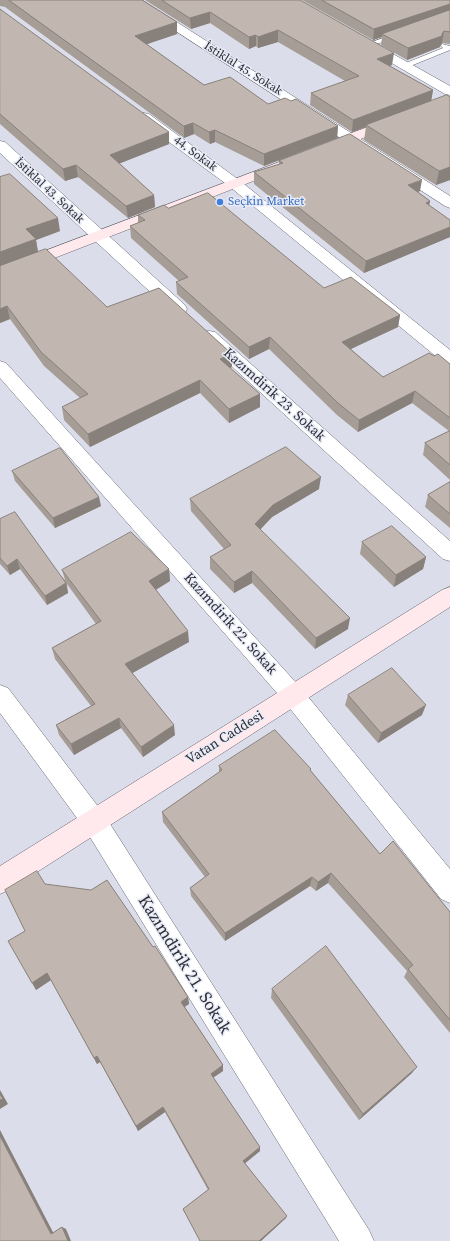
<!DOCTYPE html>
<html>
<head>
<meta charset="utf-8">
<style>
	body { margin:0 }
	canvas { display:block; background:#dbdeea }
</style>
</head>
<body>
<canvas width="450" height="1241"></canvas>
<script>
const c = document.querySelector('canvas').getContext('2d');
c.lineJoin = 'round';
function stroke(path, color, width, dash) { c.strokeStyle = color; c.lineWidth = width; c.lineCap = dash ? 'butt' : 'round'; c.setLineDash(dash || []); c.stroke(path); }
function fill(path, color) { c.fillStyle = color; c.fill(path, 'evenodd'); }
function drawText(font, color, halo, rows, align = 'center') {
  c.font = font + ' "Source Serif 4",serif'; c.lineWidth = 3; c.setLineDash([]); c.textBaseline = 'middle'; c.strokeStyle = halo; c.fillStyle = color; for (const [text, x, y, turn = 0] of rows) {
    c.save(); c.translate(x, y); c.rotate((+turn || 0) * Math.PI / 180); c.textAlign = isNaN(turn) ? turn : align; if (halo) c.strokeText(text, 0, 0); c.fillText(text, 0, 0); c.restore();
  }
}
const lane = new Path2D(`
	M 397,33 L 401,35 L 400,37 L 376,44 L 372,42 Z
	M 442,44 L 450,46 L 450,50 L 408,67 L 405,67 L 401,65 L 443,48 L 441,46 Z`);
const street = new Path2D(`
	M 128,0 L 142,0 L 450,196 L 450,208 L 445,206 Z
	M 368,40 L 450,86 L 450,95 L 445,94 L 364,47 L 362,44 L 364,41 Z
	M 144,113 L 149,114 L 239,180 L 450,350 L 450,365 L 444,363 L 229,186 L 139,120 L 137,117 L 139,114 Z
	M 0,141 L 5,142 L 185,305 L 187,309 L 185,313 L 179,314 L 173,313 L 0,153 Z
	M 209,331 L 215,332 L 450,541 L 450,561 L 443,559 L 203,340 L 200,336 L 203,332 Z
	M 0,361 L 6,363 L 300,687 L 450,869 L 450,903 L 441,899 L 284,701 L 0,378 Z
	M 0,685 L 8,688 L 103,813 L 369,1230 L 374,1241 L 339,1241 L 85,829 L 0,713 Z`);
const secondary = new Path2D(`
	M 392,118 L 397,119 L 399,122 L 397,125 L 332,150 L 327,151 L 322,150 L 320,147 L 322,144 Z
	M 282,161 L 287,162 L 289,165 L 287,168 L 0,279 L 0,268 Z
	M 450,587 L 450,607 L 9,890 L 0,894 L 0,866 L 442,590 Z`);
stroke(lane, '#656872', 1);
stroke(street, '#656872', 1);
stroke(secondary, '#656872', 1);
fill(lane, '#fff');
fill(street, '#fff');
fill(secondary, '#ffe9ec');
fill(new Path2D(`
	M 0,0 L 142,0 L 177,22 L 177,34 L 146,44 L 204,85 L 268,104 L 338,126 L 337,138 L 264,166 L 215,142 L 210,144 L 194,134 L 184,138 L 5,7 L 0,6 Z
	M 145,0 L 300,0 L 392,65 L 389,66 L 433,90 L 431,101 L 450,180 L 436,185 L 364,140 L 366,127 L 352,132 L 310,105 L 311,93 L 345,81 L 278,42 L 258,48 L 256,46 L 249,49 L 210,23 L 191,29 Z
	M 302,0 L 450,0 L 450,44 L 442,43 L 441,44 L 440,47 L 407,60 L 381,45 L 382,37 L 373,40 Z
	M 0,9 L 169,144 L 119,163 L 154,195 L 155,207 L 128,218 L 78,177 L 65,181 L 0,124 Z
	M 279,161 L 420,191 L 418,192 L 430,201 L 429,205 L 450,220 L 450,237 L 364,273 L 254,184 L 254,172 L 279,164 Z
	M 0,177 L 60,231 L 36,240 L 38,252 L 107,307 L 232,354 L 232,367 L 230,368 L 260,394 L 260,407 L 229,423 L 200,393 L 90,447 L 64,420 L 62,407 L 80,398 L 44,366 L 10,319 L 0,323 Z
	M 168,208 L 324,288 L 400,315 L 398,327 L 351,349 L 383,377 L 434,356 L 450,364 L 450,480 L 423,455 L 425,443 L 449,431 L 412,403 L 358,432 L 337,415 L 269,349 L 249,359 L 177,294 L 176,282 L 179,281 L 131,238 L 130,226 L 138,223 L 138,215 Z
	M 12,471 L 101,506 L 55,528 L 15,481 Z
	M 450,482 L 450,528 L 425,507 L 428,495 Z
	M 319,489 L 272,517 L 260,530 L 348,629 L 315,649 L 252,583 L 234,593 L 210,569 L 210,557 L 224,549 L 191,511 L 190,499 Z
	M 0,519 L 65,580 L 62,570 L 169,569 L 170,581 L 156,590 L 189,642 L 132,673 L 175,735 L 143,757 L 121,728 L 74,755 L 59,735 L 56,725 L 91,706 L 55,659 L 52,648 L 96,624 L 67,584 L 68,593 L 47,605 L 20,569 L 10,575 L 0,564 Z
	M 362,542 L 426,557 L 423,569 L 394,587 L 360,554 Z
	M 348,695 L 422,715 L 378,743 L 345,705 Z
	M 219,766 L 311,771 L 380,854 L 450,912 L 450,1033 L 404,977 L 407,971 L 328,883 L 316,891 L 310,886 L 225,941 L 191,896 L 190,888 L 205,877 L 163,822 L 162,812 L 219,773 Z
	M 45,884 L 153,947 L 188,997 L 189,1004 L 185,1007 L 223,1065 L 223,1071 L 213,1078 L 260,1147 L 260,1151 L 245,1163 L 286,1218 L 261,1241 L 200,1241 L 183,1209 L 208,1190 L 165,1112 L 138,1131 L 100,1062 L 97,1064 L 51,980 L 36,990 L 25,931 Z
	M 272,989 L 412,1073 L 359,1120 L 271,998 Z`), '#a79d97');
fill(new Path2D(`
	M 450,4 L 450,14 L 382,34 L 382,37 L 373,40 L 374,29 Z
	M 210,12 L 210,23 L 191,29 L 190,18 Z
	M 177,22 L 177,34 L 136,48 L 135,36 Z
	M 278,30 L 278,42 L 258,48 L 258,37 Z
	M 444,31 L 442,43 L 441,44 L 440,47 L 407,60 L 408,48 L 442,34 Z
	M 256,35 L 256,46 L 249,49 L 249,37 Z
	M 394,53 L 392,65 L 376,71 L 377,59 Z
	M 433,90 L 431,102 L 366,125 L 366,127 L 352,132 L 353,120 Z
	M 193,123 L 194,134 L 184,138 L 184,126 Z
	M 338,126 L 337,138 L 264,166 L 264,154 Z
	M 215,130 L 215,142 L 210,144 L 209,132 Z
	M 169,132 L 169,144 L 111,167 L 110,155 Z
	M 76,165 L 78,177 L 65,181 L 63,169 Z
	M 450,167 L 450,180 L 436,185 L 439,171 Z
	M 422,180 L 420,191 L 406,197 L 408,185 Z
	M 154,195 L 155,207 L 128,218 L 126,206 Z
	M 430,201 L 428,212 L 426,203 Z
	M 58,218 L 60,231 L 36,240 L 38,252 L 0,266 L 0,252 L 26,229 Z
	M 450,227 L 450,237 L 364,273 L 366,261 Z
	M 7,306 L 10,319 L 0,323 L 0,309 Z
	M 400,315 L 398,327 L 340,354 L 342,342 Z
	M 270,337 L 269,349 L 249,359 L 249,347 Z
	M 232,354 L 232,367 L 220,373 L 220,359 Z
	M 200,380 L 200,393 L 90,447 L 88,434 Z
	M 415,391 L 412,403 L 358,432 L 359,420 Z
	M 260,394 L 260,407 L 229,423 L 229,409 Z
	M 321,477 L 319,489 L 272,517 L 254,536 L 255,524 L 273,505 Z
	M 99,497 L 101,506 L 55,528 L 53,518 Z
	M 426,557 L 423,569 L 394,587 L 396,575 Z
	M 17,559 L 20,569 L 10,575 L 7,566 Z
	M 169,569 L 170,581 L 150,593 L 149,581 Z
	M 252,571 L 252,583 L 234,593 L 234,582 Z
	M 66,583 L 68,593 L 47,605 L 45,596 Z
	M 350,618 L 348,629 L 315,649 L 316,638 Z
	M 188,631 L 189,642 L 127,676 L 125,664 Z
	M 426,705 L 422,715 L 378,743 L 381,733 Z
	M 119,718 L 121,728 L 74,755 L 71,744 Z
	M 174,725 L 175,735 L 143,757 L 141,747 Z
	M 331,873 L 328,883 L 316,891 L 318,882 Z
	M 312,877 L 310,886 L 225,941 L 225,933 Z
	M 47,973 L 51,980 L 36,990 L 32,983 Z
	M 188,997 L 189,1004 L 182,1008 L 181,1002 Z
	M 97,1056 L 100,1062 L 97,1064 L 94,1058 Z
	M 223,1065 L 223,1071 L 211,1079 L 211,1074 Z
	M 417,1067 L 412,1073 L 359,1120 L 363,1114 Z
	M 0,1090 L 8,1104 L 0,1109 Z
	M 163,1107 L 165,1112 L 138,1131 L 136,1126 Z
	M 0,1130 L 55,1236 L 51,1234 L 0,1136 Z
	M 260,1147 L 260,1151 L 243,1165 L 243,1161 Z
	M 287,1216 L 286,1218 L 261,1241 L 259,1241 Z
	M 62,1227 L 66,1229 L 71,1241 L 68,1241 Z`), '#88807b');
const building = new Path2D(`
	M 9,0 L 142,0 L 177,22 L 135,36 L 204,85 L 230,77 L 268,104 L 285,98 L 291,101 L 296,99 L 338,126 L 264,154 L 215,130 L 209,132 L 193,123 L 184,126 Z
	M 162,0 L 300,0 L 394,53 L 377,59 L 433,90 L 353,120 L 311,93 L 359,76 L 278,30 L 258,37 L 256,35 L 249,37 L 210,12 L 190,18 Z
	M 322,0 L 450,0 L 450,4 L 374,29 Z
	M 0,9 L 169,132 L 110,155 L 154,195 L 126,206 L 76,165 L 63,169 L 0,114 Z
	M 450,10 L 450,32 L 444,31 L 442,34 L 442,36 L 408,48 L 382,34 Z
	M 447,95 L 450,97 L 450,167 L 439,171 L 366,125 Z
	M 350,134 L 422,180 L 408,185 L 430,201 L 426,203 L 450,220 L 450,227 L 366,261 L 254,172 L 283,163 L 279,161 Z
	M 10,174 L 58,218 L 26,229 L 36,239 L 0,252 L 0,177 Z
	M 208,193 L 324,288 L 351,277 L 400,315 L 342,342 L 383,377 L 429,353 L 434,356 L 438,354 L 450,364 L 450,418 L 415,391 L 359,420 L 338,403 L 270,337 L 249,347 L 176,282 L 188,277 L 130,226 L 145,220 L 138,215 L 164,205 L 168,208 Z
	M 46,249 L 107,307 L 159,288 L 232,354 L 220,359 L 260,394 L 229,409 L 200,380 L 88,434 L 62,407 L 88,394 L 41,352 L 7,306 L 0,309 L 0,266 Z
	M 450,431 L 450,465 L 425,443 Z
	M 286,447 L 321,477 L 273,505 L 255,524 L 350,618 L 316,638 L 252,571 L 234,582 L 210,557 L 231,545 L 190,499 Z
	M 60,448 L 99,497 L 53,518 L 12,471 Z
	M 450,482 L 450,514 L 428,495 Z
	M 15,512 L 66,583 L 45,596 L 17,559 L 7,566 L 0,558 L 0,519 Z
	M 392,526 L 426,557 L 396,575 L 362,542 Z
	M 131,532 L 169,569 L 149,581 L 188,631 L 125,664 L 174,725 L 141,747 L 119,718 L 71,744 L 56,725 L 95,704 L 52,648 L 101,621 L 62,570 Z
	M 392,668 L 426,705 L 381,733 L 348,695 Z
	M 275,730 L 311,769 L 310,770 L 380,854 L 393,841 L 450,912 L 450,1020 L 408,969 L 413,965 L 331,873 L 318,882 L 312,877 L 225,933 L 190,888 L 209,874 L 162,812 L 222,770 L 219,766 Z
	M 37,871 L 45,884 L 91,890 L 107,880 L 153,947 L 155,946 L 188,997 L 181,1002 L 223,1065 L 211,1074 L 260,1147 L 243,1161 L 287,1216 L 259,1241 L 200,1241 L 183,1209 L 209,1189 L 163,1107 L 136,1126 L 97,1056 L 94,1058 L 47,973 L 32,983 L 8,941 L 25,931 L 5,890 Z
	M 326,946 L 417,1067 L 363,1114 L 272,989 Z
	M 0,1094 L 3,1099 L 0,1100 Z
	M 0,1136 L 51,1234 L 62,1227 L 68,1241 L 0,1241 Z`);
fill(building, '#c2b7b0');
stroke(building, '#88807b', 1);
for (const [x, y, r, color] of [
	[220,202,4,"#3f7fe0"]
]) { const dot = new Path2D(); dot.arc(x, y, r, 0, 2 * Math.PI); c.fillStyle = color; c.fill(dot); stroke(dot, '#e8ebf7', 1.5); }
drawText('12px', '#2d2e33', '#e8ebf7', [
	["İstiklal 45. Sokak",243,69,32],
	["44. Sokak",195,154,36],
	["İstiklal 43. Sokak",49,191,43]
]);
drawText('12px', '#366cbe', '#e8ebf7', [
	["Seçkin Market",228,202]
], 'left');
drawText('14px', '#2d2e33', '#e8ebf7', [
	["Kazımdirik 23. Sokak",274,395,42],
	["Kazımdirik 22. Sokak",230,624,48],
	["Vatan Caddesi",225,738,-32]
]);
drawText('17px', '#2d2e33', '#e8ebf7', [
	["Kazımdirik 21. Sokak",184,965,58]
]);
</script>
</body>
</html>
